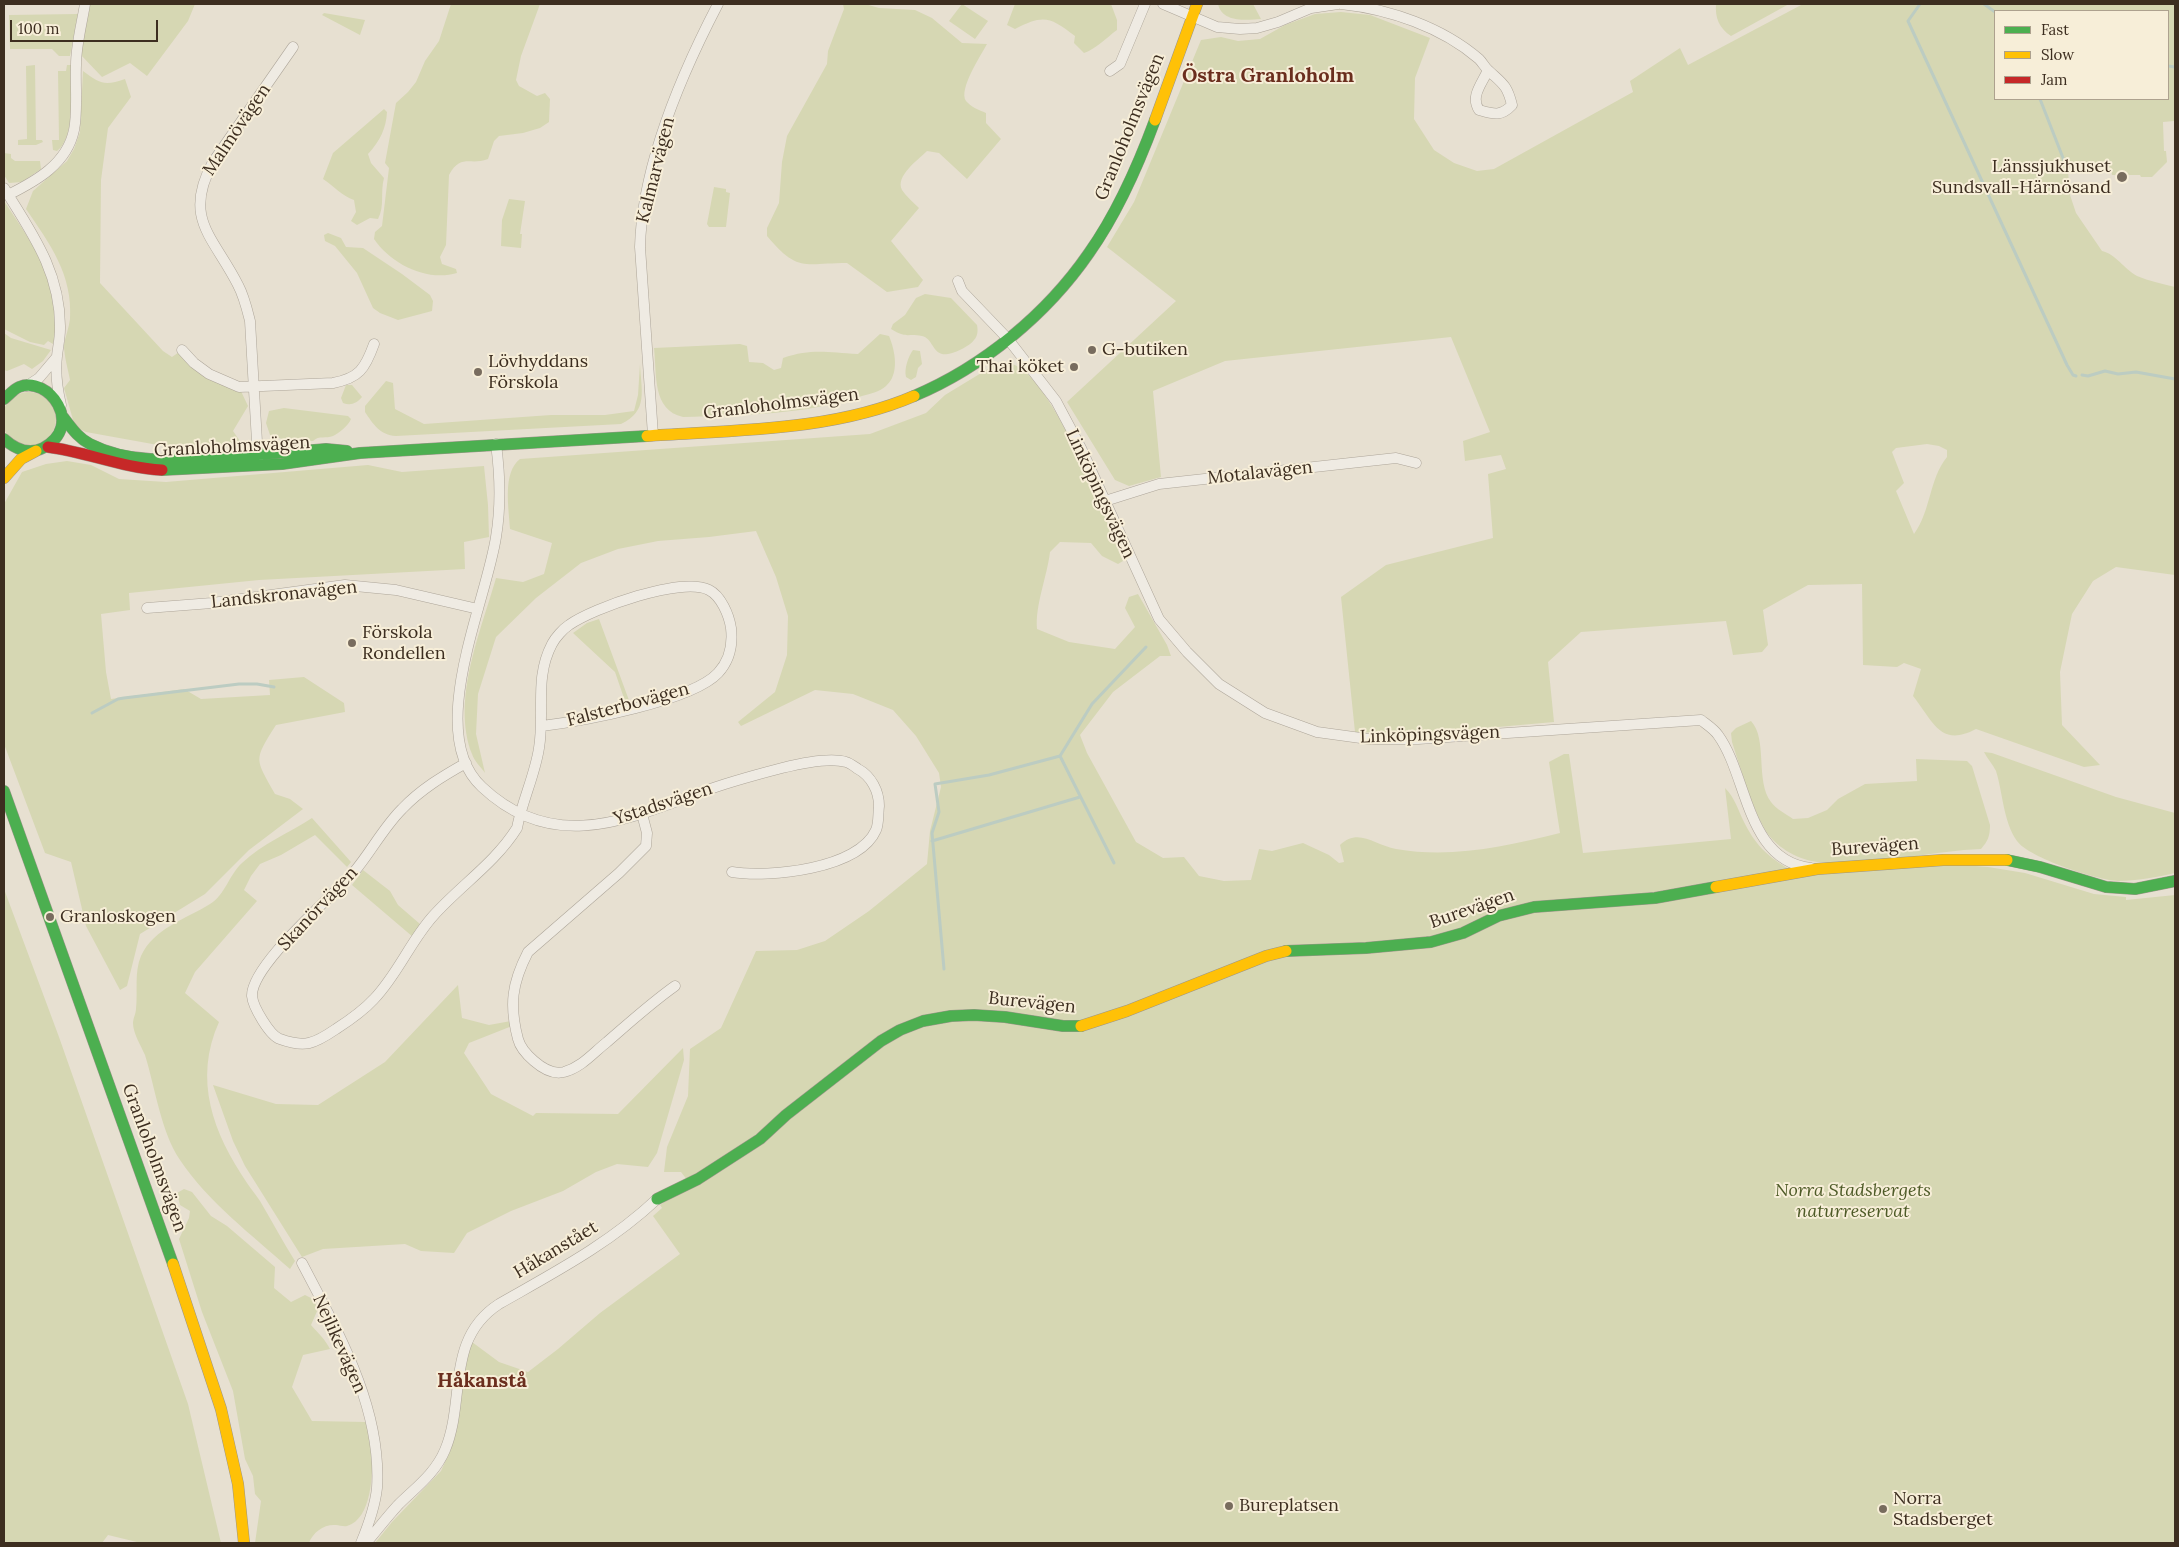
<!DOCTYPE html>
<html>
<head>
<meta charset="utf-8">
<style>
	body { margin:0 }
	#map { position:relative; width:2179px; height:1547px; overflow:hidden; background:#e7e0d1; font-family:Lora,serif }
	canvas { display:block }
	.frame { position:absolute; inset:0; border:5px solid #3d2e20; pointer-events:none }
	.legend { position:absolute; left:1994px; top:10px; width:175px; height:90px; box-sizing:border-box; background:#f7eed8; border:1px solid #ada18e; margin:0; padding:6px 9px; list-style:none; font-size:15px; color:#3d2e20 }
	.legend li { display:flex; align-items:center; gap:10px; height:25px }
	.legend b { width:25px; border:1px solid #ada18e }
	.scale { position:absolute; left:10px; top:20px; width:148px; height:22px; box-sizing:border-box; border:2px solid #3d2e20; border-top:0; padding-left:6px; font-size:15px; line-height:18px; white-space:nowrap; color:#3d2e20; -webkit-text-stroke:4px #f7eed8; paint-order:stroke }
</style>
</head>
<body>
<div id="map">
<canvas width="2179" height="1547"></canvas>
<div class="frame"></div>
<ul class="legend">
<li><b style="height:6px;background:#4caf50"></b>Fast</li>
<li><b style="height:6px;background:#ffc107"></b>Slow</li>
<li><b style="height:6px;background:#c62828"></b>Jam</li>
</ul>
<div class="scale">100 m</div>
</div>
<script>
const c = document.querySelector('canvas').getContext('2d');
c.lineJoin = 'round';
function fill(path, color) { c.fillStyle = color; c.fill(path, 'evenodd'); }
function stroke(path, color, width, dash) { c.strokeStyle = color; c.lineWidth = width; c.lineCap = dash ? 'butt' : 'round'; c.setLineDash(dash || []); c.stroke(path); }
function drawText(font, color, halo, rows, align = 'center') {
  c.font = font + ' Lora,serif'; c.lineWidth = 4; c.setLineDash([]); c.textBaseline = 'middle'; c.strokeStyle = halo; c.fillStyle = color; for (const [text, x, y, turn = 0] of rows) {
    c.save(); c.translate(x, y); c.rotate((+turn || 0) * Math.PI / 180); c.textAlign = isNaN(turn) ? turn : align; if (halo) c.strokeText(text, 0, 0); c.fillText(text, 0, 0); c.restore();
  }
}
fill(new Path2D(`
	M 89,4 L 195,4 L 188,21 L 147,76 L 130,63 L 102,77 L 80,54 Z
	M 451,4 L 540,4 L 521,56 L 516,80 L 519,86 L 537,96 L 545,93 L 550,99 L 549,122 L 540,128 L 523,133 L 499,136 L 494,141 L 488,159 C 470,166 461,153 449,175 L 446,245 L 440,257 L 442,264 L 456,269 L 457,273 C 427,282 391,264 374,239 L 375,232 L 382,226 L 389,168 L 385,163 L 396,103 L 408,92 L 416,82 L 425,61 L 439,41 Z
	M 843,4 L 865,4 L 879,8 L 915,10 L 932,18 L 962,43 L 987,44 C 981,55 958,90 966,101 C 971,107 979,110 986,113 L 986,123 L 1001,139 L 967,179 L 939,153 L 927,151 C 918,160 895,176 902,190 C 906,196 914,203 919,208 L 891,241 L 923,280 L 918,287 L 887,292 L 847,263 C 804,263 798,273 767,236 L 767,228 L 779,203 L 782,162 L 787,136 L 827,64 L 828,51 L 844,9 Z
	M 962,4 L 988,21 L 975,39 L 949,21 Z
	M 1015,4 L 1111,4 L 1117,20 L 1117,30 C 1106,38 1096,49 1084,53 L 1074,43 L 1075,36 C 1050,17 1044,14 1015,29 L 1007,25 Z
	M 1218,4 L 1253,4 L 1261,19 C 1247,20 1222,23 1218,4 Z
	M 1716,4 L 1789,4 L 1731,36 C 1719,28 1715,18 1716,4 Z
	M 1803,4 L 2175,4 L 2175,116 L 2174,121 L 2163,122 L 2164,151 L 2166,151 L 2167,162 L 2152,177 L 2141,177 L 2140,175 L 2112,175 L 2111,168 L 2074,165 L 2068,171 L 2070,195 L 2076,213 L 2102,251 C 2116,254 2124,269 2137,276 C 2149,281 2163,284 2175,287 L 2175,575 L 2116,567 L 2093,581 L 2072,614 L 2060,672 L 2062,725 L 2100,765 L 2084,767 L 1976,729 C 1940,748 1933,721 1913,696 L 1921,669 L 1904,663 L 1897,667 L 1863,665 L 1862,584 L 1808,585 L 1763,610 L 1768,645 L 1762,652 L 1733,655 L 1726,621 L 1581,632 L 1548,662 L 1554,722 L 1419,734 L 1355,732 L 1341,597 L 1386,565 L 1493,538 L 1488,474 L 1506,469 L 1501,455 L 1465,461 L 1463,441 L 1490,432 L 1451,337 L 1225,361 L 1153,391 L 1161,477 L 1129,486 L 1115,480 L 1067,402 L 1176,301 L 1107,247 L 1134,202 L 1201,40 L 1221,37 L 1238,41 L 1260,39 L 1285,25 L 1315,14 L 1341,12 L 1370,15 L 1430,38 L 1415,78 L 1414,119 L 1434,150 L 1454,163 L 1477,171 L 1494,169 L 1633,92 L 1630,81 L 1680,48 L 1688,65 ZM 1995,11 L 2168,11 L 2168,99 L 1995,99 ZM 1927,444 L 1939,446 L 1947,450 L 1947,457 C 1929,479 1931,511 1914,534 L 1896,491 L 1904,483 L 1892,452 L 1896,448 Z
	M 324,13 L 365,20 L 360,35 L 322,15 Z
	M 78,14 L 70,56 L 59,56 L 52,49 L 10,49 L 9,15 Z
	M 35,65 L 36,140 L 42,140 L 43,142 L 36,145 L 18,145 L 18,140 L 27,139 L 26,66 Z
	M 67,65 L 71,65 C 71,87 76,137 57,151 L 53,150 L 52,140 L 59,140 L 58,71 L 66,71 Z
	M 83,71 C 100,84 105,86 125,79 L 131,97 L 108,128 L 101,180 L 100,283 L 163,351 L 172,357 L 182,350 L 202,369 L 239,387 L 248,406 L 233,431 L 242,444 L 169,447 L 86,432 L 75,427 L 64,388 L 70,380 C 68,369 64,356 64,345 C 65,337 69,328 70,319 C 73,275 50,244 26,209 L 33,191 L 67,161 L 74,149 L 80,132 Z
	M 384,109 L 387,112 C 386,129 380,141 368,154 L 371,163 L 384,178 C 380,193 385,206 378,219 L 370,218 L 357,225 L 351,221 L 356,212 L 354,200 C 342,196 334,186 323,179 L 333,153 Z
	M 4,153 L 11,154 L 11,158 L 15,161 L 40,161 L 41,169 L 22,182 L 9,183 L 4,175 Z
	M 714,187 L 726,189 L 726,192 L 730,193 L 726,227 L 709,227 L 707,224 Z
	M 509,199 L 525,201 L 520,234 L 522,234 L 521,248 L 501,246 L 502,220 Z
	M 4,201 C 29,239 53,270 55,317 C 55,327 56,335 53,344 L 48,341 L 44,345 L 30,342 L 4,329 Z
	M 328,233 L 341,238 L 346,247 L 363,248 L 402,274 L 430,295 L 433,301 L 432,311 L 398,320 L 380,313 L 373,308 L 357,273 L 335,246 L 325,241 L 324,235 Z
	M 925,294 L 951,298 L 977,325 C 978,330 978,336 974,340 C 969,347 950,356 942,354 C 932,351 932,338 922,336 C 907,333 907,339 891,329 L 893,324 L 905,315 L 916,298 Z
	M 4,333 L 11,338 L 51,350 L 43,361 L 32,369 L 24,364 L 7,371 L 4,370 Z
	M 880,334 L 889,336 C 895,350 900,374 886,386 C 880,392 869,394 862,396 C 804,415 744,415 683,417 C 652,410 657,375 654,348 L 740,344 L 747,346 L 749,362 L 763,363 L 774,370 L 781,368 L 783,358 C 813,348 828,353 858,354 Z
	M 913,350 L 920,351 L 922,364 L 918,368 L 916,377 L 911,380 L 906,377 C 904,369 908,357 913,350 Z
	M 640,364 C 641,390 649,411 621,424 L 396,436 C 380,435 373,424 365,412 L 365,406 L 386,381 L 393,383 L 395,409 L 424,424 L 551,415 L 605,415 L 634,411 L 638,395 Z
	M 996,364 C 1001,364 1007,363 1012,364 C 1053,376 1106,521 1123,561 L 1118,564 L 1102,556 L 1091,543 L 1060,542 L 1050,552 C 1047,577 1035,605 1037,629 L 1069,642 L 1115,649 L 1135,627 L 1125,608 L 1129,597 L 1138,594 L 1167,645 L 1171,656 L 1160,656 L 1113,692 L 1080,735 L 1087,753 L 1136,842 L 1163,858 L 1184,857 L 1199,876 L 1224,881 L 1251,880 L 1259,849 L 1272,851 L 1303,843 L 1329,855 L 1339,863 L 1344,862 L 1340,845 C 1358,827 1375,845 1396,849 C 1452,859 1506,846 1560,833 L 1549,762 L 1564,754 L 1569,754 L 1583,853 L 1731,839 L 1725,788 C 1735,798 1738,810 1744,822 C 1755,844 1766,855 1787,868 L 1950,864 L 1988,867 L 2025,873 L 2094,894 L 2126,897 L 2126,900 L 2175,895 L 2175,1543 L 375,1543 L 392,1522 L 441,1471 L 450,1451 L 455,1432 L 461,1373 L 472,1342 L 499,1362 L 528,1372 L 558,1349 L 600,1313 L 680,1254 L 653,1216 L 662,1208 L 660,1205 L 691,1185 L 681,1172 L 664,1172 L 667,1147 L 688,1096 L 690,1049 L 721,1028 L 756,951 L 797,950 L 825,941 L 869,911 L 927,864 L 930,831 L 941,787 L 939,773 L 916,736 L 893,710 L 853,694 L 815,690 L 741,726 L 738,722 L 775,692 L 787,655 L 788,616 L 776,577 L 756,531 L 709,537 L 658,541 L 618,549 L 581,563 L 536,598 L 496,637 L 478,694 L 476,734 L 485,773 C 481,767 474,761 472,754 C 451,700 481,631 496,578 L 523,582 L 544,574 L 552,543 L 510,529 C 509,508 502,473 520,459 L 870,434 L 926,413 L 945,395 Z
	M 346,385 L 352,385 L 362,397 C 357,403 351,406 343,403 L 341,398 Z
	M2 419a27 27 0 1 1 54 0a27 27 0 1 1-54 0Z
	M 284,408 L 348,416 L 351,419 C 349,425 339,433 333,436 C 326,439 319,435 313,441 L 288,441 L 270,435 L 266,423 L 269,411 Z
	M 67,461 L 91,465 L 119,479 L 166,482 L 368,465 L 402,472 L 484,466 L 488,505 L 489,537 L 464,542 L 465,569 L 259,580 L 129,593 L 130,610 L 101,614 L 106,672 L 111,699 L 184,689 L 201,699 L 270,695 L 269,680 L 304,677 L 344,703 L 345,712 L 276,725 C 253,761 255,758 275,794 L 290,799 L 303,809 L 249,850 L 205,894 L 140,934 L 127,986 L 120,990 L 86,926 L 71,862 L 45,853 L 4,744 L 4,504 L 22,472 L 46,464 Z
	M 599,619 L 630,703 L 626,704 L 615,672 L 573,633 L 587,623 Z
	M 1751,721 C 1768,739 1755,781 1771,802 C 1776,809 1786,814 1793,819 L 1808,818 L 1827,810 L 1838,799 L 1865,784 L 1917,781 L 1916,759 L 1967,761 L 1972,766 L 1990,825 C 1990,836 1988,841 1981,849 C 1928,851 1868,868 1817,862 C 1796,859 1774,846 1764,828 C 1750,802 1741,769 1732,742 L 1731,733 L 1736,728 Z
	M 1984,752 L 1992,753 L 2116,797 L 2175,813 L 2175,873 C 2158,877 2136,881 2118,881 C 2097,880 2029,858 2017,841 C 2003,821 2003,793 1996,771 C 1993,765 1987,758 1984,752 Z
	M 312,818 L 351,862 L 347,867 L 315,835 L 281,855 L 260,864 L 251,876 L 244,890 L 257,901 L 195,972 L 185,993 L 219,1022 C 193,1080 213,1133 247,1183 C 251,1189 256,1195 260,1201 C 272,1221 283,1242 295,1261 L 290,1269 C 252,1235 208,1202 180,1160 C 161,1132 155,1087 145,1055 C 141,1046 133,1033 133,1023 C 133,1019 136,1013 136,1009 C 138,992 134,972 141,956 C 154,928 186,919 210,904 C 225,895 229,875 242,863 C 262,844 289,833 312,818 Z
	M 363,870 L 390,891 L 398,905 L 420,924 L 413,937 L 352,885 Z
	M 4,889 L 59,1037 L 188,1404 L 221,1543 L 141,1543 L 108,1535 L 102,1543 L 4,1543 Z
	M 458,985 L 462,1018 L 489,1025 L 511,1021 L 512,1026 L 469,1043 L 464,1053 L 491,1094 L 533,1116 L 536,1113 L 618,1114 L 683,1048 L 684,1060 L 657,1153 L 648,1167 L 617,1164 L 596,1172 L 563,1191 L 511,1211 L 467,1233 L 454,1253 L 421,1251 L 405,1244 L 323,1249 L 302,1257 L 245,1166 L 233,1141 L 213,1085 L 276,1104 L 318,1105 L 385,1062 Z
	M 184,1189 L 192,1192 L 211,1216 L 227,1226 L 275,1267 L 274,1288 L 291,1302 L 305,1295 L 313,1299 L 318,1309 L 311,1325 C 318,1333 325,1339 330,1349 L 303,1355 L 292,1387 L 312,1421 L 366,1422 C 368,1432 372,1442 372,1452 C 373,1473 372,1519 347,1526 C 344,1527 339,1525 336,1525 C 324,1524 313,1532 309,1543 L 255,1543 L 261,1501 L 255,1494 L 253,1476 L 245,1459 L 233,1391 L 202,1312 L 179,1239 L 189,1218 L 190,1211 L 180,1205 L 177,1193 Z`), '#d6d7b3');
stroke(new Path2D(`
	M 1920,4 L 1908,21 L 2067,365 L 2073,375 L 2076,376
	M 1984,4 L 1995,12
	M 2168,66 L 2175,67
	M 2040,99 L 2065,163 L 2073,168
	M 2082,375 L 2088,376 L 2105,371 L 2118,374 L 2136,372 L 2175,379
	M 92,713 L 118,699 L 124,698 L 239,684 L 257,684 L 274,687
	M 932,841 L 1080,797
	M 1114,863 L 1060,756 L 1092,704 L 1146,647
	M 944,969 L 932,833 L 939,812 L 935,784 L 989,775 L 1060,756`), '#bcccc2', 3);
const street = new Path2D(`
	M 1163,4 L 1217,27 L 1240,29 L 1257,28 L 1278,22 L 1311,8 L 1338,4
	M 1341,4 C 1389,9 1442,27 1479,59 C 1483,63 1485,68 1489,71 C 1503,84 1507,85 1512,105 C 1501,117 1493,114 1479,110 C 1470,96 1482,84 1488,70
	M 1110,71 L 1120,64 L 1145,4
	M 4,188 C 32,233 61,273 60,329 C 60,338 58,347 57,356 C 55,373 57,388 61,405
	M 8,195 C 36,181 67,164 74,130 C 78,111 75,84 76,65 C 76,45 82,23 85,4
	M 958,281 L 962,291 L 1008,339 L 1056,401 L 1081,448 L 1159,619 L 1187,652 L 1219,684 L 1265,713 L 1317,732 L 1368,739 L 1418,739 L 1701,720 C 1706,724 1714,729 1718,735 C 1748,776 1746,861 1811,868
	M 182,350 L 194,363 L 209,374 L 239,387 L 333,383 C 359,378 365,369 374,344
	M 27,386 L 39,378 L 56,358
	M 653,435 L 640,247 C 642,166 681,75 718,4
	M 496,444 C 500,474 501,507 496,537 C 486,603 424,734 482,787 C 552,853 624,821 702,792 C 728,782 755,775 782,768 C 798,764 830,757 846,762 C 850,763 855,767 858,769 C 871,776 879,791 879,806 C 878,814 879,823 876,830 C 859,869 769,878 732,872
	M 258,459 L 250,321 C 247,309 244,296 238,285 C 214,237 182,219 213,162 L 293,47
	M 1105,501 L 1159,484 L 1396,458 L 1416,463
	M 147,608 L 212,603 L 345,585 L 396,590 L 478,609
	M 466,763 C 443,776 421,789 402,809 C 383,828 371,852 354,872 C 332,897 251,965 252,996 C 253,1007 270,1036 280,1039 C 305,1048 314,1044 336,1029 C 350,1020 363,1011 374,999 C 398,974 411,940 434,915 C 461,885 495,863 517,828 C 522,801 535,775 539,748 C 545,712 534,678 552,644 C 555,638 563,629 569,625 C 593,608 682,576 709,590 C 721,596 729,615 731,628 C 733,645 730,660 718,673 C 692,701 582,721 542,726
	M 642,814 L 647,833 L 646,846 L 619,873 L 528,952 C 512,983 509,1005 518,1039 C 520,1047 527,1055 534,1061 C 542,1068 552,1075 564,1072 C 582,1067 593,1053 607,1042 C 629,1023 651,1003 675,986
	M 302,1263 C 338,1332 382,1408 377,1488 C 375,1507 368,1526 361,1543
	M 366,1543 C 377,1530 387,1517 398,1505 C 415,1488 435,1474 445,1450 C 466,1400 445,1339 499,1304 C 555,1272 609,1244 657,1199`);
const fast = new Path2D(`
	M 914,396 C 983,367 1047,314 1089,253 C 1118,212 1138,166 1155,120
	M 4,399 C 9,395 14,389 19,387 C 49,375 85,426 43,448 C 29,455 15,449 4,439
	M 63,417 C 71,427 78,438 90,444 C 133,466 183,459 230,456 C 262,454 294,452 326,449 L 347,451
	M 162,470 L 282,464 L 360,453 L 647,436
	M 4,791 L 173,1264
	M 2007,860 L 2040,867 L 2106,887 L 2135,889 L 2175,881
	M 1286,951 L 1366,948 L 1431,942 L 1463,933 L 1498,916 L 1534,907 L 1655,898 L 1716,887
	M 657,1199 L 698,1179 L 760,1139 L 786,1115 L 881,1041 L 900,1030 L 923,1021 L 951,1016 L 974,1015 L 1005,1017 L 1063,1026 L 1081,1026`);
const slow = new Path2D(`
	M 1155,120 L 1197,4
	M 647,436 C 735,430 833,431 914,396
	M 4,478 L 21,459 L 36,451
	M 1716,887 L 1817,869 L 1943,860 L 2007,860
	M 1081,1026 L 1127,1011 L 1266,956 L 1286,951
	M 173,1264 L 221,1409 L 238,1484 L 244,1543`);
const jam = new Path2D(`
	M 48,447 C 87,452 123,468 162,470`);
stroke(street, '#ada599', 11);
stroke(fast, '#9c958a', 12);
stroke(slow, '#9c958a', 12);
stroke(jam, '#9c958a', 12);
stroke(street, '#efebe3', 10);
stroke(fast, '#4caf50', 11);
stroke(slow, '#ffc107', 11);
stroke(jam, '#c62828', 11);
for (const [x, y, r, color] of [
	[2122,177,6,"#786c5e"],
	[1092,350,5,"#786c5e"],
	[1074,367,5,"#786c5e"],
	[478,372,5,"#786c5e"],
	[352,643,5,"#786c5e"],
	[50,917,5,"#786c5e"],
	[1229,1506,5,"#786c5e"],
	[1883,1509,5,"#786c5e"]
]) { const dot = new Path2D(); dot.arc(x, y, r, 0, 2 * Math.PI); c.fillStyle = color; c.fill(dot); stroke(dot, '#f7eed8', 2); }
drawText('18px', '#3d2e20', '#f7eed8', [
	["Granloholmsvägen",1130,127,-68],
	["Malmövägen",237,130,-56],
	["Kalmarvägen",656,170,-76],
	["Granloholmsvägen",781,404,-7],
	["Granloholmsvägen",232,447,-3],
	["Motalavägen",1260,473,-6],
	["Linköpingsvägen",1100,494,65],
	["Landskronavägen",284,595,-6],
	["Falsterbovägen",628,705,-15],
	["Linköpingsvägen",1430,735,-2],
	["Ystadsvägen",663,804,-18],
	["Burevägen",1875,847,-4],
	["Skanörvägen",318,909,-47],
	["Burevägen",1472,909,-19],
	["Burevägen",1032,1003,6],
	["Granloholmsvägen",154,1158,70],
	["Håkanstået",556,1250,-31],
	["Nejlikevägen",339,1344,66]
]);
drawText('18px', '#3d2e20', '#f7eed8', [
	["Länssjukhuset",2111,167,"right"],
	["Sundsvall-Härnösand",2111,188,"right"],
	["G-butiken",1102,350],
	["Lövhyddans",488,362],
	["Förskola",488,383],
	["Thai köket",1064,367,"right"],
	["Förskola",362,633],
	["Rondellen",362,654],
	["Granloskogen",60,917],
	["Norra",1893,1499],
	["Stadsberget",1893,1520],
	["Bureplatsen",1239,1506]
], 'left');
drawText('italic 18px', '#4d5a26', '#f7eed8', [
	["Norra Stadsbergets",1853,1191],
	["naturreservat",1853,1212]
]);
drawText('bold 20px', '#6b2e1e', '#f7eed8', [
	["Östra Granloholm",1268,76],
	["Håkanstå",482,1381]
]);
</script>
</body>
</html>
